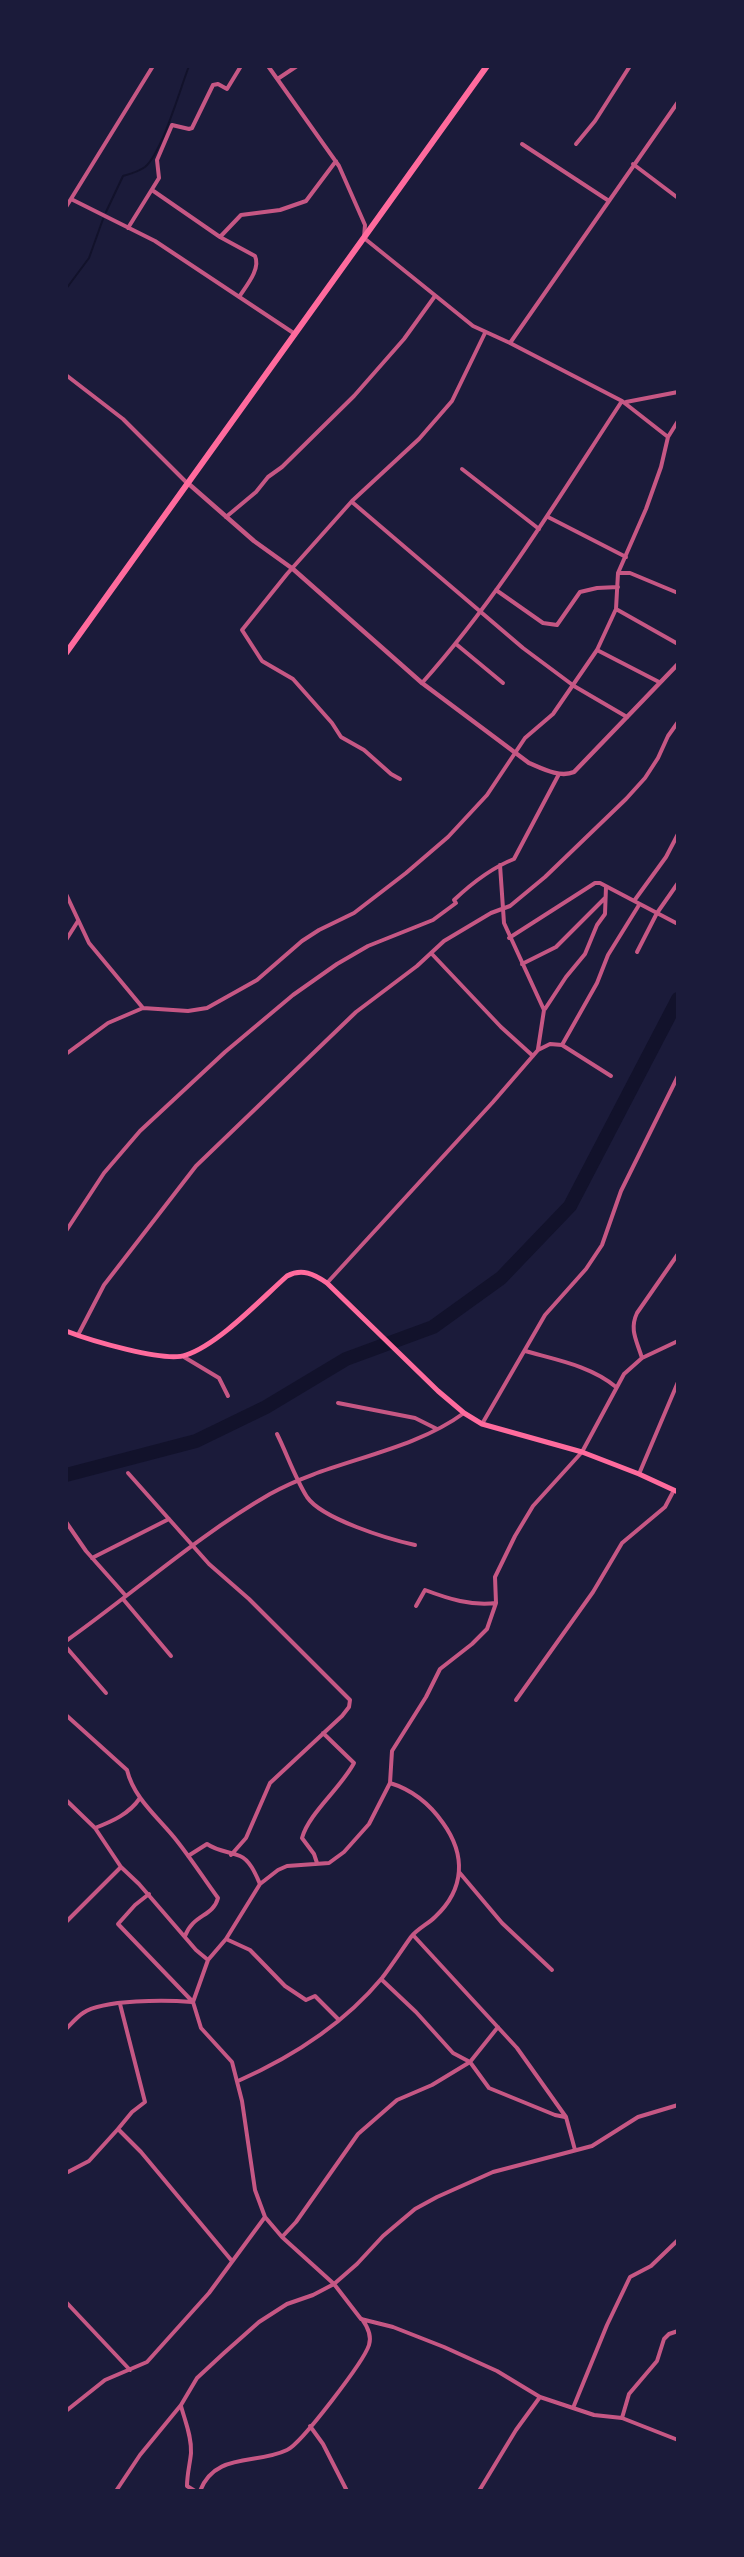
<!DOCTYPE html>
<html>
<head>
<meta charset="utf-8">
<style>
	body { margin:0 }
	#map { position:relative; width:744px; height:2557px; overflow:hidden; background:#1b1b3a; font-family:Georgia,serif }
	canvas { display:block }
	.frame { position:absolute; inset:0; border:68px solid #1b1b3a; pointer-events:none }
</style>
</head>
<body>
<div id="map">
<canvas width="744" height="2557"></canvas>
<div class="frame"></div>
</div>
<script>
const c = document.querySelector('canvas').getContext('2d');
c.lineJoin = 'round';
function stroke(path, color, width, dash) { c.strokeStyle = color; c.lineWidth = width; c.lineCap = dash ? 'butt' : 'round'; c.setLineDash(dash || []); c.stroke(path); }
stroke(new Path2D(`
	M 106,212 L 123,176 C 130,174 138,172 145,167 C 162,153 180,89 189,66
	M 66,289 L 89,258 L 103,219`), '#12122b', 2);
stroke(new Path2D(`
	M 66,1475 L 196,1441 L 266,1407 L 346,1359 L 433,1327 L 501,1278 L 570,1206 L 678,999`), '#12122b', 14);
stroke(new Path2D(`
	M 268,66 L 339,166 L 365,225 L 364,238 L 473,326 L 510,343 L 622,401 L 668,437
	M 279,78 L 297,66
	M 522,144 L 609,201
	M 576,144 L 595,121 L 630,66
	M 633,164 L 678,198
	M 152,190 L 220,237 L 255,256 C 261,269 246,286 239,297
	M 71,199 L 155,241 L 295,334
	M 66,207 L 153,66
	M 128,228 L 159,178 L 157,160 L 172,125 L 189,129 L 192,128 L 213,85 L 218,84 L 227,89 L 241,66
	M 220,237 L 241,215 L 280,210 L 306,201 L 336,161
	M 510,343 L 678,102
	M 66,375 L 123,419 L 189,485
	M 626,402 L 678,392
	M 462,469 L 539,529
	M 352,502 L 523,648 L 574,686 L 627,717
	M 226,517 L 256,492 L 268,477 L 282,467 L 354,396 L 404,339 L 435,296
	M 548,517 L 626,557
	M 618,573 L 630,573 L 678,593
	M 496,590 L 543,623 L 557,625 L 580,592 L 597,588 L 618,587
	M 616,609 L 678,644
	M 456,644 L 503,683
	M 597,650 L 659,682
	M 422,683 C 499,597 559,497 622,401
	M 400,779 L 391,774 L 364,750 L 341,737 L 332,723 L 293,679 L 262,661 L 242,630 L 287,574 L 352,501 L 419,439 L 452,401 L 485,333
	M 500,865 L 504,923 L 544,1010 L 538,1049
	M 66,894 L 89,943 L 143,1008 L 188,1011 L 207,1008 L 257,980 L 302,941 L 319,930 L 354,913 L 406,873 L 448,837 L 487,795 L 525,738 L 553,714 L 597,650 L 616,609 L 618,573 L 646,509 L 661,467 L 668,437 L 678,421
	M 634,901 L 666,857 L 678,834
	M 509,938 L 595,883 L 600,883 L 676,923
	M 66,940 L 78,921
	M 637,952 L 657,913 L 678,883
	M 431,953 L 501,1027 L 533,1056
	M 522,964 L 556,947 L 605,898
	M 545,1009 L 566,977 L 585,954 L 597,925 L 605,914 L 606,887
	M 562,1045 L 597,983 L 608,955 L 639,905
	M 66,1054 L 108,1023 L 143,1008
	M 66,1231 L 104,1173 L 140,1131 L 225,1052 L 293,995 L 337,964 L 368,946 L 433,920 L 456,903 L 454,900 C 472,883 491,868 514,859 L 559,774
	M 327,1283 L 493,1102 L 538,1050 L 550,1044 L 562,1045 L 611,1076
	M 78,1335 L 104,1285 L 196,1166 L 356,1012 L 417,966 L 444,941 L 491,913 L 510,906 L 545,877 L 626,799 L 645,778 L 658,758 L 668,736 L 678,722
	M 678,1341 L 642,1358 L 624,1374 L 582,1452 L 533,1506 L 515,1536 L 495,1577 L 496,1603 L 487,1629 L 472,1644 L 440,1669 L 426,1697 L 392,1751 L 390,1783 L 369,1824 L 344,1852 L 329,1863 L 287,1866 L 278,1870 L 260,1884 L 226,1939 L 208,1960 L 193,2002 L 201,2028 L 232,2062 L 242,2101 L 255,2190 L 265,2217 L 282,2237 L 334,2284 L 361,2319 L 393,2327 L 444,2347 L 497,2371 L 540,2397 L 594,2415 L 622,2418 L 678,2440
	M 525,1351 C 557,1360 591,1366 616,1387
	M 184,1357 L 219,1378 L 228,1396
	M 642,1358 C 637,1341 629,1330 637,1313 L 678,1254
	M 338,1403 L 415,1418 L 437,1429
	M 482,1424 L 545,1315 L 586,1269 L 602,1245 L 621,1191 L 678,1076
	M 277,1434 C 287,1454 295,1478 307,1497 C 322,1519 388,1539 415,1545
	M 128,1473 L 209,1564 L 249,1599 L 350,1700 L 349,1707 L 342,1716 L 270,1783 L 246,1838 L 231,1855
	M 639,1474 L 678,1382
	M 66,1522 L 86,1551 L 126,1596
	M 92,1558 L 169,1519
	M 123,1599 L 171,1656
	M 416,1606 L 425,1590 C 449,1599 471,1606 496,1603
	M 66,1641 C 135,1592 197,1536 270,1494 C 330,1460 408,1454 464,1413
	M 66,1647 L 106,1693
	M 516,1700 L 593,1592 L 622,1543 L 665,1507 L 674,1490
	M 66,1715 L 127,1770 C 134,1799 159,1818 177,1841 C 192,1860 204,1879 218,1898 C 213,1917 193,1914 185,1936
	M 66,1800 L 95,1828 L 121,1867 L 139,1884 L 196,1950 L 208,1960
	M 95,1828 C 113,1821 129,1814 140,1798
	M 188,1856 L 207,1844 C 219,1852 228,1851 240,1856 C 250,1860 256,1875 260,1884
	M 317,1863 L 314,1854 L 302,1838 C 309,1813 340,1789 354,1763 L 323,1733
	M 459,1872 L 502,1923 L 552,1970
	M 149,1894 L 135,1905 L 118,1924 L 192,2001
	M 66,1922 L 121,1867
	M 413,1935 L 517,2048 L 566,2117 L 575,2150
	M 226,1939 L 250,1950 L 285,1986 L 306,2000 L 315,1996 L 339,2020
	M 381,1979 L 416,2012 L 453,2053 L 470,2062 L 489,2088 L 555,2115 L 565,2117
	M 120,2004 L 145,2102 L 132,2112 L 118,2129 L 141,2152 L 232,2261
	M 66,2029 C 71,2024 77,2017 83,2013 C 103,1999 168,2000 192,2002
	M 238,2081 C 292,2057 343,2025 382,1978 C 392,1965 401,1951 411,1937 C 417,1929 428,1924 435,1917 C 465,1889 466,1855 443,1823 C 429,1803 413,1790 390,1783
	M 66,2173 L 89,2161 L 118,2129
	M 282,2237 L 296,2222 L 358,2134 L 397,2100 L 432,2085 L 470,2062 L 498,2027
	M 66,2302 L 130,2370
	M 181,2406 C 185,2421 192,2437 191,2453 C 190,2464 187,2474 187,2486 L 195,2491
	M 573,2408 L 607,2325 L 630,2277 L 651,2266 L 678,2240
	M 66,2411 L 105,2380 L 147,2362 L 209,2293 L 265,2217
	M 622,2418 L 629,2394 L 657,2361 L 664,2339 L 669,2334 L 678,2331
	M 310,2426 L 323,2444 L 347,2491
	M 116,2491 L 140,2455 L 181,2405 L 197,2378 L 224,2353 L 259,2322 L 287,2304 L 313,2295 L 334,2284 L 357,2264 L 383,2236 L 415,2209 L 437,2197 L 493,2172 L 592,2146 L 638,2117 L 678,2105
	M 200,2491 C 215,2452 256,2465 287,2450 C 301,2444 364,2361 369,2345 C 372,2336 367,2326 362,2319
	M 479,2491 L 516,2430 L 540,2397`), '#c65784', 4);
stroke(new Path2D(`
	M 190,485 L 254,541 L 293,569 L 422,683 L 529,763 C 543,769 560,778 574,772 L 678,664`), '#c65784', 4.5);
stroke(new Path2D(`
	M 66,1331 C 89,1340 165,1363 186,1355 C 219,1344 260,1300 287,1276 C 302,1268 314,1274 327,1283 L 438,1391 L 464,1413 L 482,1424 L 582,1452 L 639,1474 L 678,1492`), '#ff6b9d', 5);
stroke(new Path2D(`
	M 66,653 C 208,458 348,262 487,66`), '#ff6b9d', 6);
</script>
</body>
</html>
